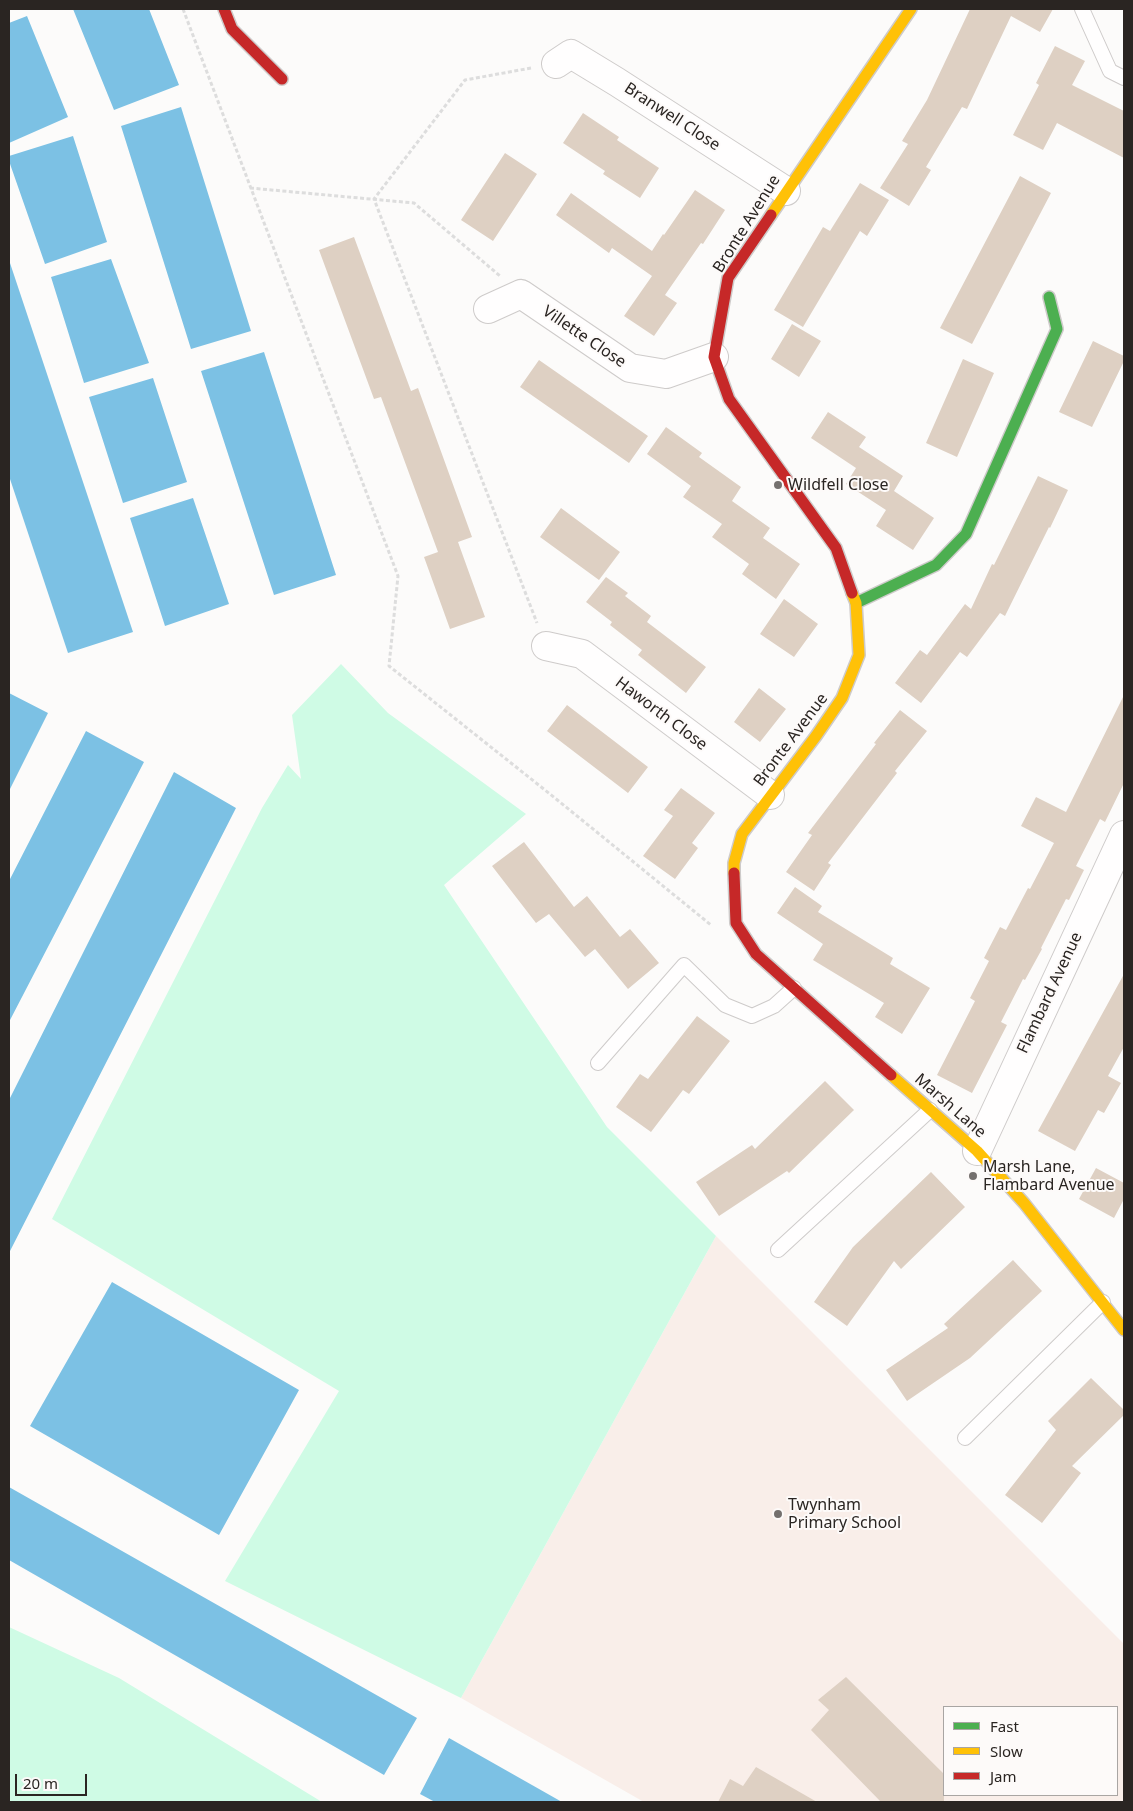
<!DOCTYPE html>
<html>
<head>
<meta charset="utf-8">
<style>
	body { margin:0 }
	#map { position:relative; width:1133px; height:1811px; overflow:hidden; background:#fcfbfa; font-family:"Noto Sans",sans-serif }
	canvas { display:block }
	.frame { position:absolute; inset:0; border:10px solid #2a2522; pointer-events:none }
	.legend { position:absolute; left:943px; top:1706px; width:175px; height:90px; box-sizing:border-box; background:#fdfaf9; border:1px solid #a9a5a3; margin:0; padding:6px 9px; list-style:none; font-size:15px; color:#2a2522 }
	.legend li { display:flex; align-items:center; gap:10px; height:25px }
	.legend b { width:25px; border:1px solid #a9a5a3 }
	.scale { position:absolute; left:15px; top:1774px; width:72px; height:22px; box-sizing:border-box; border:2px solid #2a2522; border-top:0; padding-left:6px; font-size:15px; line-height:18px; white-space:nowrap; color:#2a2522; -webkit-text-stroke:4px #fdfaf9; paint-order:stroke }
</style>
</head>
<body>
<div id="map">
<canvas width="1133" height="1811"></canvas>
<div class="frame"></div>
<ul class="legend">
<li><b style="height:6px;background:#4caf50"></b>Fast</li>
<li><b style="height:6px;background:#ffc107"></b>Slow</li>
<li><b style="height:6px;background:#c62828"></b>Jam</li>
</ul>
<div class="scale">20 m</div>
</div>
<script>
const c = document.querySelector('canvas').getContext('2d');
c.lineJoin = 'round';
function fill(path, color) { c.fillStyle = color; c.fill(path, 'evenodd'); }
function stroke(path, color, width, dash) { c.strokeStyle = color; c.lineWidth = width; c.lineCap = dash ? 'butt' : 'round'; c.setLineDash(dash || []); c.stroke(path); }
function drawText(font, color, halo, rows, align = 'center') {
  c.font = font + ' "Noto Sans",sans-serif'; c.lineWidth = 4; c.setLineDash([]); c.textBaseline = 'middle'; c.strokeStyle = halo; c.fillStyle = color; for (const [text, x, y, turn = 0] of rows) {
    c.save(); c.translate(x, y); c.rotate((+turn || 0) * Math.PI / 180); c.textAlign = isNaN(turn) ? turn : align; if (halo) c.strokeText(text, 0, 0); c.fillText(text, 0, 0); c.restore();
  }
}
fill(new Path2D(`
	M 716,1236 L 1124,1644 L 1124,1802 L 644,1802 L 461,1698 ZM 944,1707 L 1117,1707 L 1117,1795 L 944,1795 Z`), '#f9eee9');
fill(new Path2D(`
	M 341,664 L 388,713 L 526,814 L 444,885 L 607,1127 L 716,1236 L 461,1698 L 225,1581 L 339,1391 L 52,1219 L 262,808 L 288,765 L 301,779 L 292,715 Z
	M 9,1627 L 119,1678 L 322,1802 L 9,1802 Z`), '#cffbe5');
fill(new Path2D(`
	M 73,9 L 149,9 L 179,85 L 114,110 Z
	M 27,16 L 68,117 L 9,143 L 9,23 Z
	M 181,107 L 251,331 L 191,349 L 121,126 Z
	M 73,136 L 107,242 L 45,264 L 9,161 L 9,156 Z
	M 111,259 L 149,363 L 84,383 L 51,277 Z
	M 9,260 L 133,632 L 68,653 L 9,476 Z
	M 264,352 L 336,575 L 274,595 L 201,371 Z
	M 153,378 L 187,482 L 123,503 L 89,397 Z
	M 193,498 L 229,604 L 165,626 L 130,518 Z
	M 9,693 L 48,713 L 9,791 Z
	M 86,731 L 144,762 L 9,1022 L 9,881 Z
	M 174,772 L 236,808 L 9,1253 L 9,1100 Z
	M 112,1282 L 299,1390 L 219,1535 L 30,1426 Z
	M 9,1487 L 417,1718 L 384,1775 L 9,1560 Z
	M 449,1738 L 562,1802 L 435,1802 L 420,1794 Z`), '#7cc1e4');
fill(new Path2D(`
	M 970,9 L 1053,9 L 1040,32 L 1011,16 L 967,109 L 962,107 L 926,167 L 931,170 L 909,206 L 880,188 L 908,144 L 902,141 L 927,100 Z
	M 1055,46 L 1085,61 L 1072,85 L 1124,111 L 1124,158 L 1057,123 L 1043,150 L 1013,135 L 1039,85 L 1036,83 Z
	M 583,113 L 619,137 L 617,140 L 659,168 L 640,198 L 603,174 L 605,171 L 563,143 Z
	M 505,153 L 537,174 L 493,241 L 461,220 Z
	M 1020,176 L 1051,193 L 972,344 L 940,328 Z
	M 860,183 L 889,200 L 867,236 L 860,231 L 803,327 L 774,310 L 823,227 L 830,231 Z
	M 695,190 L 725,210 L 703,244 L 701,243 L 665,295 L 677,303 L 654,336 L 624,316 L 652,276 L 612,248 L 609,253 L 556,215 L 571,193 L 652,251 L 663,234 L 664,235 Z
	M 354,237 L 411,391 L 418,388 L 472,537 L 458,542 L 485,617 L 450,629 L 424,557 L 438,552 L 381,397 L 374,399 L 319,250 Z
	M 792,324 L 821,341 L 799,377 L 771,359 Z
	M 1093,341 L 1124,356 L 1124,361 L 1092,427 L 1059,412 Z
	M 963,359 L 994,373 L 957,457 L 926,443 Z
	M 539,360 L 648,436 L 629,463 L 520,387 Z
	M 828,412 L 866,437 L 859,447 L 903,476 L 894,491 L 934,518 L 913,550 L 876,526 L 886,510 L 846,484 L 856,468 L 811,438 Z
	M 666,427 L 702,453 L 699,457 L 741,487 L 732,501 L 770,528 L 763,538 L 800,564 L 776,599 L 742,574 L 749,564 L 712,537 L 722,524 L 683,497 L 691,486 L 647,454 Z
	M 1038,476 L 1068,490 L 1050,528 L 1049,527 L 1005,616 L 1000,613 L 967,657 L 960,652 L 921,703 L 895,683 L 920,650 L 927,655 L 965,604 L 971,609 L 992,564 L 994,565 Z
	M 561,508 L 620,552 L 599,580 L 540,537 Z
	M 606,577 L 628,593 L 625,596 L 651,616 L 647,622 L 706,667 L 686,693 L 638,655 L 642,650 L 610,625 L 612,622 L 586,602 Z
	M 784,599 L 818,624 L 794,657 L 760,634 Z
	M 759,688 L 786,709 L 760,742 L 734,722 Z
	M 1124,695 L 1124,783 L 1105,822 L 1100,819 L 1076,866 L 1084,870 L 1069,900 L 1066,899 L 1041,948 L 1042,949 L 1025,980 L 1023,979 L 1001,1022 L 1007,1025 L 972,1093 L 937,1075 L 975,1001 L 970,998 L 989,961 L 984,958 L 1000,927 L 1006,930 L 1028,888 L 1030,889 L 1054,843 L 1021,826 L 1036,797 L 1066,812 Z
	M 567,705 L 648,767 L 628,793 L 547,731 Z
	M 900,710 L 927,731 L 895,771 L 897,773 L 828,863 L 831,865 L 814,891 L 786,872 L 812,835 L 808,833 L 876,744 L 874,743 Z
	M 681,788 L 715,813 L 692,843 L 698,848 L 675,879 L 643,856 L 673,816 L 664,810 Z
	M 524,842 L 574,907 L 587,896 L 620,937 L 630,929 L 659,963 L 628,989 L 595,949 L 585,957 L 549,914 L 536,923 L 492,866 Z
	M 795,887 L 822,906 L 818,912 L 893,958 L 890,964 L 930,988 L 902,1034 L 875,1017 L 884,1003 L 813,960 L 823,944 L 777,913 Z
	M 1124,974 L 1124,1047 L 1108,1076 L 1121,1083 L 1104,1113 L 1098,1110 L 1075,1151 L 1038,1131 Z
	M 697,1016 L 730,1041 L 689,1094 L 683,1090 L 651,1132 L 616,1107 L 640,1074 L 648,1079 Z
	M 825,1081 L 854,1110 L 789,1173 L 787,1171 L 719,1216 L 696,1182 L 752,1145 L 755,1149 Z
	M 1096,1168 L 1124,1183 L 1124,1199 L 1114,1218 L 1079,1199 Z
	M 931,1172 L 965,1207 L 901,1269 L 894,1261 L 847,1326 L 814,1302 L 853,1247 Z
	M 1013,1260 L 1042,1291 L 970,1358 L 907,1401 L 886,1370 L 948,1328 L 944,1324 Z
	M 1091,1378 L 1124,1410 L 1124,1415 L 1072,1466 L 1081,1473 L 1042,1523 L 1005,1495 L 1056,1430 L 1048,1421 Z
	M 846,1677 L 944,1774 L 944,1802 L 881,1802 L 811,1730 L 829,1710 L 818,1700 Z
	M 756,1767 L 817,1802 L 718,1802 L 730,1779 L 743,1786 Z`), '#ded0c3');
const lane = new Path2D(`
	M 1082,9 L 1110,71 L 1124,78
	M 598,1063 L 684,965 L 725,1005 L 752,1016 L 774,1006 L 794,988
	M 778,1250 L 930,1110
	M 965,1438 L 1103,1302`);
const street = new Path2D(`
	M 556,64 L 571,54 L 617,82 L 786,191
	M 488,309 L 521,294 L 630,368 L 666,374 L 714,357
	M 546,646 L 582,654 L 770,795
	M 977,1151 L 1124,835`);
const fast = new Path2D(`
	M 856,603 L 936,565 L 966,534 L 1057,329 L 1049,297`);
const slow = new Path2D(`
	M 771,215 L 911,9
	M 734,873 L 734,863 L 742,834 L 816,736 L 842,698 L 859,655 L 856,603 L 852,593
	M 891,1075 L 977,1151 L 1024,1203 L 1124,1330`);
const jam = new Path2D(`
	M 224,9 L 232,29 L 282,79
	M 771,215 L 728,278 L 714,357 L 729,399 L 836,548 L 852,593
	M 734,873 L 736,923 L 756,954 L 891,1075`);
stroke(lane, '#cecbca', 16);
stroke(street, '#cecbca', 30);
stroke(fast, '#cecbca', 14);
stroke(slow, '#cecbca', 14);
stroke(jam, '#cecbca', 14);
stroke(new Path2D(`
	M 183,9 L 398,576 L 389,666 L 550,794 L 711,925
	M 531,68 L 465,80 L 374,199 L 537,623
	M 250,188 L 414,203 L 500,276`), '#ddd', 3, [4, 2.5]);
stroke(lane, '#fffefe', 14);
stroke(street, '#fffefe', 28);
stroke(fast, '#4caf50', 11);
stroke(slow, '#ffc107', 11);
stroke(jam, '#c62828', 11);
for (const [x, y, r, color] of [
	[778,485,5,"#74706e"],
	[973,1176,5,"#74706e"],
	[778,1514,5,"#74706e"]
]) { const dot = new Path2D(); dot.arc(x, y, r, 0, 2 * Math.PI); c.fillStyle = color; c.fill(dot); stroke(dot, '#fdfaf9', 2); }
drawText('16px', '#2a2522', '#fdfaf9', [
	["Branwell Close",672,117,33],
	["Bronte Avenue",747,224,-58],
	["Villette Close",584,337,34],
	["Haworth Close",661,714,37],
	["Bronte Avenue",791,740,-53],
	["Flambard Avenue",1050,993,-65],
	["Marsh Lane",950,1106,41]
]);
drawText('16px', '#2a2522', '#fdfaf9', [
	["Wildfell Close",788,485],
	["Marsh Lane,",983,1167],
	["Flambard Avenue",983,1185],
	["Twynham",788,1505],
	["Primary School",788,1523]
], 'left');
</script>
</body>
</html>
